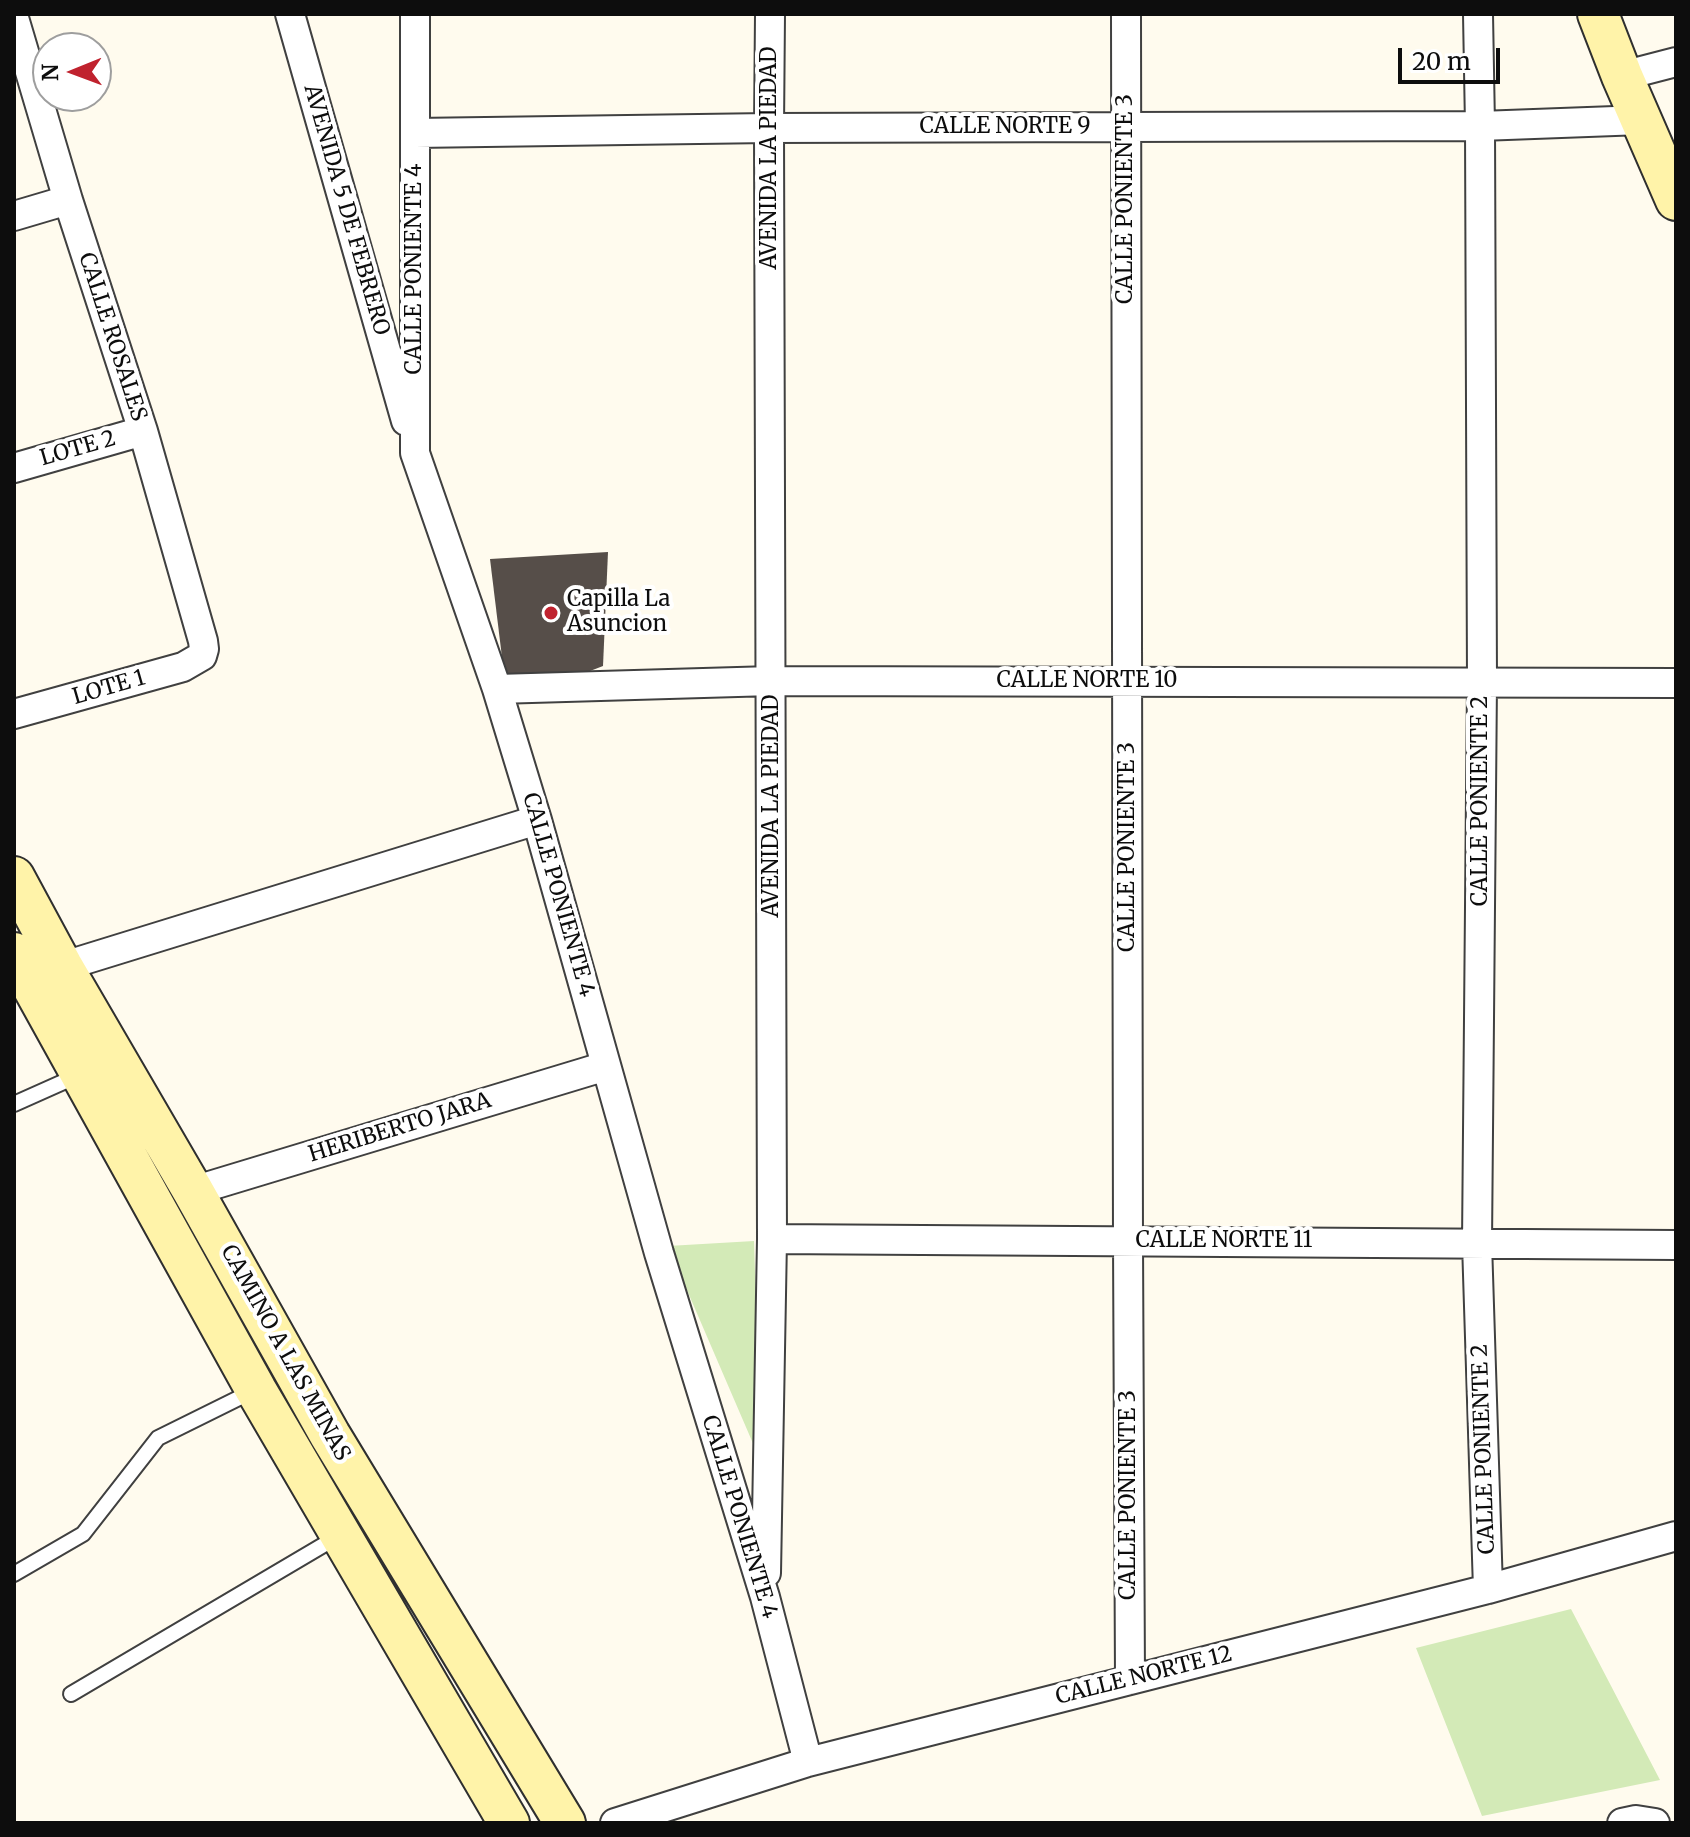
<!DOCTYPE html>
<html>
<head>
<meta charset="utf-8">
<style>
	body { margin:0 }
	#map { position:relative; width:1690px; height:1837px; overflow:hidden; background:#fffbee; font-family:Merriweather,serif }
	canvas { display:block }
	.frame { position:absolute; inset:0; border:16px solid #0d0d0d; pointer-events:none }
	.north { position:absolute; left:32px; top:32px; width:80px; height:80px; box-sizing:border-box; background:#fff; border:2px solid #9e9e9e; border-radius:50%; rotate:269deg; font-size:22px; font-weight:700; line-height:32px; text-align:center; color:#0d0d0d }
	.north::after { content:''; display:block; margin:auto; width:28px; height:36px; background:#c0222e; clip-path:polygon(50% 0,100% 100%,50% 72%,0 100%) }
	.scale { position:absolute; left:1398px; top:48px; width:102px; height:36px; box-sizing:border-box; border:4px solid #0d0d0d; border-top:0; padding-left:10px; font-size:24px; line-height:28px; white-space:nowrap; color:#0d0d0d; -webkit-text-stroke:6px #fff; paint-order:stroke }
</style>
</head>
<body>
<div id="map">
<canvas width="1690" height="1837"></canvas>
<div class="frame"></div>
<div class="north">N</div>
<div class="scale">20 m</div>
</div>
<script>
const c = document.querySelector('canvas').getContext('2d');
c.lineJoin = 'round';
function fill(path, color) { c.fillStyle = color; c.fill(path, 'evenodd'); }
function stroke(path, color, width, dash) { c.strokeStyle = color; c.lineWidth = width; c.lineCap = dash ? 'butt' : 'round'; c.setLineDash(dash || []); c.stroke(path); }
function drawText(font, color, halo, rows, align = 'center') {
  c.font = font + ' Merriweather,serif'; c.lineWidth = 8; c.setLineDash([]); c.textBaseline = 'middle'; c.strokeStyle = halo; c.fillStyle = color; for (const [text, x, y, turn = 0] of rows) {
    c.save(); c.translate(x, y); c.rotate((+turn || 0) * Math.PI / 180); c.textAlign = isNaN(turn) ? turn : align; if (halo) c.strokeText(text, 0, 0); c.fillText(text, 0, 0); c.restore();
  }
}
fill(new Path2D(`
	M 754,1241 L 761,1462 L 668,1246 Z
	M 1571,1609 L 1660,1780 L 1482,1816 L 1416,1648 Z`), '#d3eab7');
fill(new Path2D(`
	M 608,552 L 603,666 L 559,683 L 505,682 L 490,559 Z`), '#564e49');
const lane = new Path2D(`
	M 14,1104 L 79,1075
	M 14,1574 L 83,1534 L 158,1438 L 255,1390
	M 71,1694 L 337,1537`);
const street = new Path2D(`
	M 290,14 L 406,421
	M 415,14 L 415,453 L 497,689 L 537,820 L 659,1253 L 765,1597 L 808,1762
	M 1126,14 L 1128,1241 L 1130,1680
	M 1478,14 L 1480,126 L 1482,682 L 1477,1243 L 1488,1589
	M 14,18 L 68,200 L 143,431 L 203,641 L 204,649 L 202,656 L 183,667 L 14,714
	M 1622,76 L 1676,62
	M 415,133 L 769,128 L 1480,126 L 1642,120
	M 14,216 L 68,200
	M 14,468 L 143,431
	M 497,689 L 772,681 L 1676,683
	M 48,971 L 537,820
	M 193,1191 L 606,1066
	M 772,1239 L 1676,1245
	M 766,1573 L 772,1239 L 769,128 L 770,14
	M 615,1823 L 808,1762 L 1488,1589 L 1676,1536
	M 1622,1823 L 1636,1820 L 1655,1823`);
const secondary = new Path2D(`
	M 1598,14 L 1622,76 L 1676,200
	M 14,877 L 62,966 L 193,1191 L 330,1435 L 565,1823
	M 14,953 L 256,1390 L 509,1823`);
stroke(lane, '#404040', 18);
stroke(street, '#404040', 32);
stroke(secondary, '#2f2f2f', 44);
stroke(lane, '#fff', 14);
stroke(street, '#fff', 28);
stroke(secondary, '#fff3a9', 40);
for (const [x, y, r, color] of [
	[551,613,8,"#c0222e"]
]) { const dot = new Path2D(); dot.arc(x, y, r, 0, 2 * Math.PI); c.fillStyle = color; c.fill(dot); stroke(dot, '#fff', 3); }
drawText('22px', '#0d0d0d', '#fff', [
	["CALLE NORTE 9",1005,127],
	["AVENIDA LA PIEDAD",770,158,-90],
	["CALLE PONIENTE 3",1126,199,-90],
	["AVENIDA 5 DE FEBRERO",346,210,74],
	["CALLE PONIENTE 4",415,269,-90],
	["CALLE ROSALES",112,337,72],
	["LOTE 2",78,449,-16],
	["CALLE NORTE 10",1087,681],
	["LOTE 1",109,688,-16],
	["CALLE PONIENTE 2",1481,801,-90],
	["AVENIDA LA PIEDAD",772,806,-90],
	["CALLE PONIENTE 3",1128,847,-90],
	["CALLE PONIENTE 4",558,895,74],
	["HERIBERTO JARA",400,1128,-17],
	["CALLE NORTE 11",1224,1241],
	["CAMINO A LAS MINAS",285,1353,61],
	["CALLE PONIENTE 2",1484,1449,-92],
	["CALLE PONIENTE 3",1129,1495,-90],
	["CALLE PONIENTE 4",739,1517,73],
	["CALLE NORTE 12",1144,1676,-14]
]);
drawText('22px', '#0d0d0d', '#fff', [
	["Capilla La",567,600],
	["Asuncion",567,625]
], 'left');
</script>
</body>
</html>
